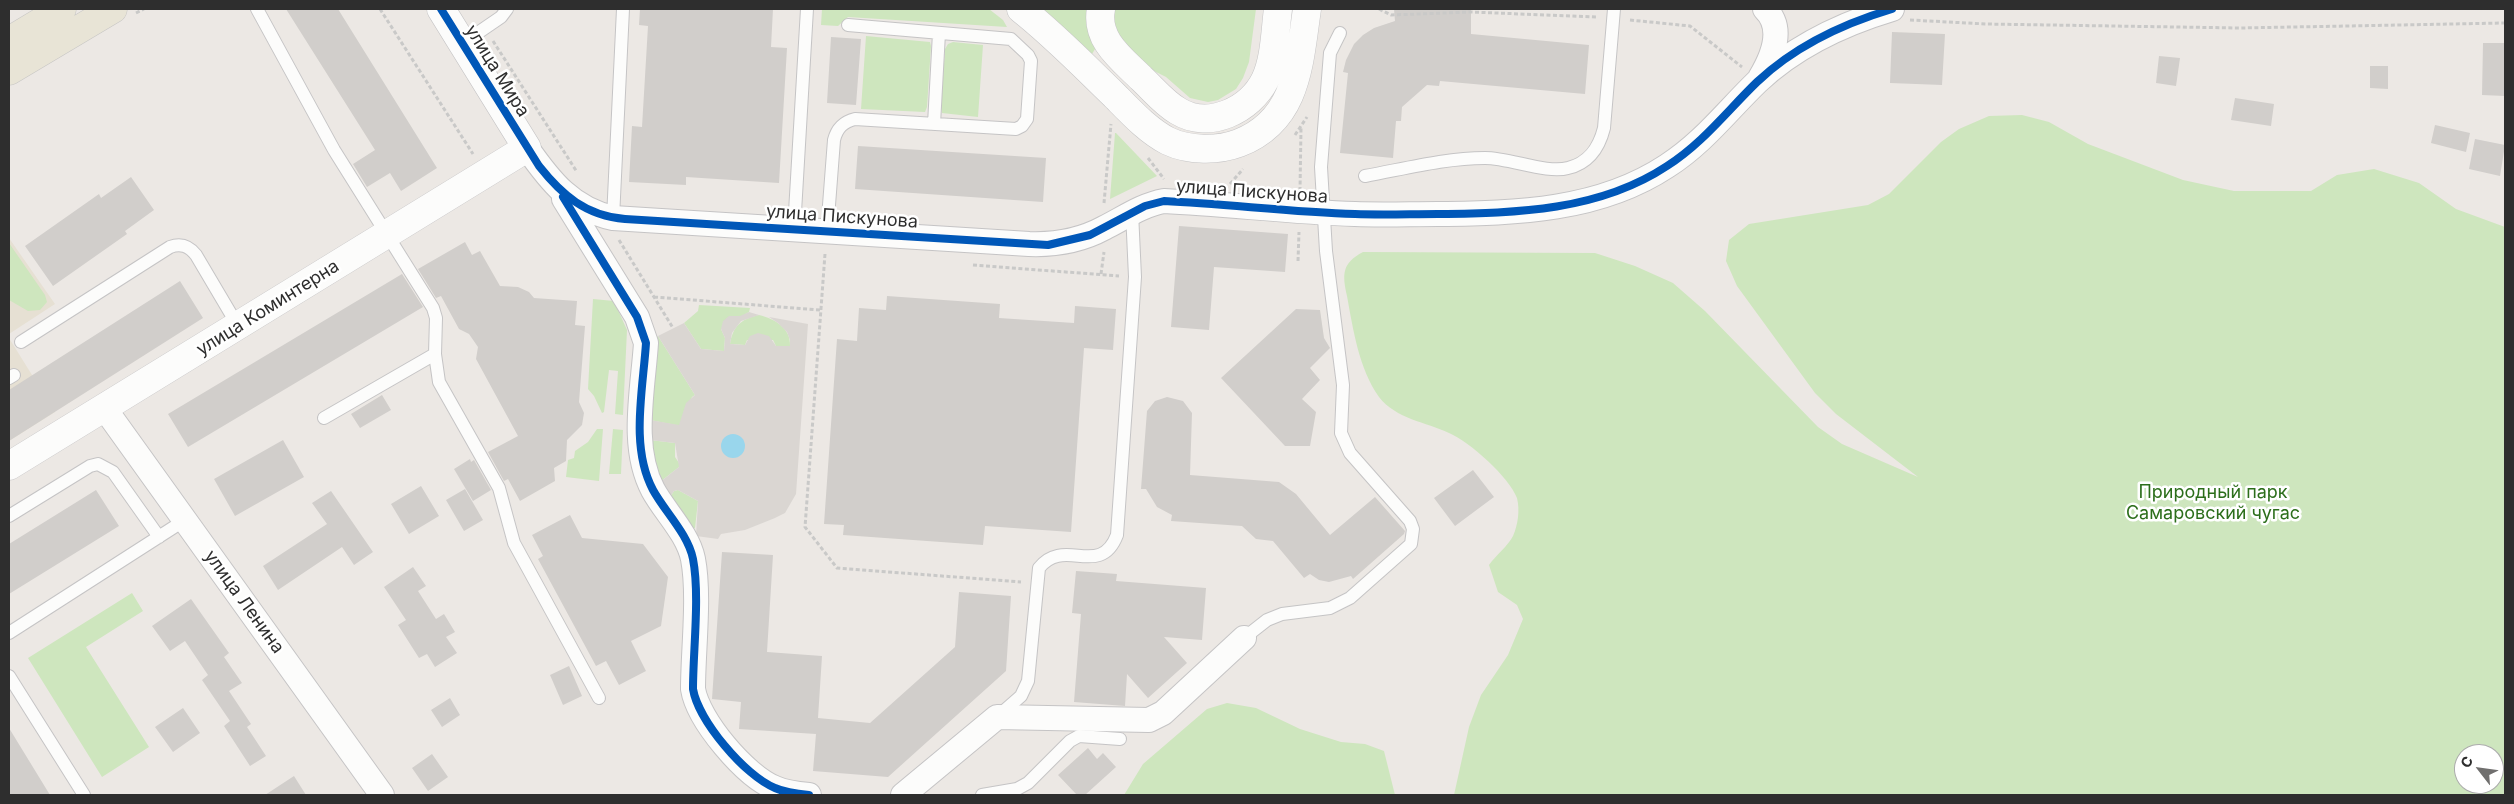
<!DOCTYPE html>
<html>
<head>
<meta charset="utf-8">
<style>
	body { margin:0 }
	#map { position:relative; width:2514px; height:804px; overflow:hidden; background:#ece8e4; font-family:Inter,sans-serif }
	canvas { display:block }
	.frame { position:absolute; inset:0; border:10px solid #2e2e2e; pointer-events:none }
	.north { position:absolute; left:2454px; top:744px; width:50px; height:50px; box-sizing:border-box; background:#fff; border:1px solid #ababab; border-radius:50%; rotate:300deg; font-size:14px; font-weight:700; line-height:20px; text-align:center; color:#2e2e2e }
	.north::after { content:''; display:block; margin:auto; width:18px; height:22px; background:#706f6e; clip-path:polygon(50% 0,100% 100%,50% 72%,0 100%) }
</style>
</head>
<body>
<div id="map">
<canvas width="2514" height="804"></canvas>
<div class="frame"></div>
<div class="north">С</div>
</div>
<script>
const c = document.querySelector('canvas').getContext('2d');
c.lineJoin = 'round';
function fill(path, color) { c.fillStyle = color; c.fill(path, 'evenodd'); }
function stroke(path, color, width, dash) { c.strokeStyle = color; c.lineWidth = width; c.lineCap = dash ? 'butt' : 'round'; c.setLineDash(dash || []); c.stroke(path); }
function drawText(font, color, halo, rows, align = 'center') {
  c.font = font + ' Inter,sans-serif'; c.lineWidth = 5; c.setLineDash([]); c.textBaseline = 'middle'; c.strokeStyle = halo; c.fillStyle = color; for (const [text, x, y, turn = 0] of rows) {
    c.save(); c.translate(x, y); c.rotate((+turn || 0) * Math.PI / 180); c.textAlign = isNaN(turn) ? turn : align; if (halo) c.strokeText(text, 0, 0); c.fillText(text, 0, 0); c.restore();
  }
}
fill(new Path2D(`
	M 9,238 L 55,304 L 9,334 Z
	M 9,338 L 55,412 L 9,441 Z`), '#e6e0d3');
fill(new Path2D(`
	M 822,9 L 989,9 L 1003,20 L 1007,27 L 848,17 L 838,26 L 821,25 Z
	M 1043,9 L 1089,9 L 1090,31 L 1095,49 L 1092,54 L 1087,53 Z
	M 1114,9 L 1256,9 L 1249,62 L 1243,78 L 1236,89 L 1218,100 L 1208,102 L 1190,98 L 1166,77 L 1152,70 L 1120,39 C 1115,31 1111,19 1114,9 Z
	M 866,36 L 930,42 L 931,46 L 927,107 L 925,112 L 861,109 Z
	M 953,42 L 983,45 L 978,117 L 942,113 L 941,107 L 945,49 L 948,44 Z
	M 2022,115 L 2049,122 L 2088,144 L 2183,180 L 2234,191 L 2311,191 L 2337,175 L 2374,169 L 2419,183 L 2456,209 L 2505,227 L 2505,795 L 1454,795 L 1469,727 L 1481,695 L 1508,655 L 1523,619 L 1517,605 L 1498,592 L 1489,565 C 1496,555 1508,546 1513,536 C 1518,525 1520,510 1517,498 C 1509,477 1470,442 1449,433 C 1426,422 1396,419 1379,397 C 1359,369 1353,329 1347,296 C 1342,274 1342,263 1363,252 L 1595,253 L 1635,266 L 1673,283 L 1705,311 L 1818,427 L 1842,444 L 1918,477 L 1836,414 L 1815,393 L 1737,286 L 1726,261 L 1729,240 L 1749,224 L 1868,205 L 1889,194 L 1941,142 L 1959,129 L 1989,116 ZM 2464,754 L 2494,754 L 2494,784 L 2464,784 Z
	M 1116,133 L 1157,176 L 1110,199 L 1115,133 Z
	M 9,243 L 45,295 L 47,302 L 40,310 L 28,311 L 9,300 Z
	M 593,299 L 614,301 L 627,330 L 623,415 L 615,414 L 618,371 L 609,370 L 604,412 L 602,413 L 594,396 L 588,389 Z
	M 699,305 L 750,308 L 749,312 L 721,329 L 725,338 L 724,351 L 701,349 L 684,323 L 698,311 Z
	M 759,315 C 775,319 791,328 790,346 L 776,346 L 773,340 L 747,340 L 745,345 L 730,344 C 733,326 741,319 759,315 Z
	M 658,336 L 695,395 L 692,397 L 680,426 L 650,420 L 656,338 Z
	M 597,429 L 603,429 L 599,481 L 566,477 L 568,460 L 574,458 L 575,451 L 588,442 Z
	M 613,429 L 623,430 L 621,474 L 609,474 Z
	M 650,440 L 675,443 L 675,457 L 679,463 L 679,467 L 660,482 Z
	M 678,490 L 698,501 L 695,528 L 691,529 L 669,498 L 674,491 Z
	M 132,593 L 143,611 L 86,647 L 149,747 L 102,777 L 28,658 Z
	M 1227,703 L 1256,708 L 1300,729 L 1341,742 L 1365,744 L 1384,751 L 1395,795 L 1124,795 L 1143,764 L 1207,709 Z`), '#cee6be');
fill(new Path2D(`
	M 749,312 L 759,315 L 741,321 L 732,333 L 730,344 L 745,345 L 750,336 L 758,333 L 769,336 L 776,346 L 790,346 L 790,340 L 787,332 L 778,323 L 769,317 L 808,324 L 796,494 L 785,513 L 775,518 L 745,530 L 721,534 L 718,539 L 696,536 L 698,501 L 678,490 L 674,491 L 669,498 L 660,482 L 679,467 L 675,443 L 650,440 L 650,420 L 679,425 L 686,403 L 695,395 L 658,336 L 684,323 L 701,349 L 724,351 L 725,338 L 721,329 L 723,321 L 729,316 L 740,316 Z`), '#dad6d2');
fill(new Path2D(`
	M721 446a12 12 0 1 1 24 0a12 12 0 1 1-24 0Z`), '#99d6ec');
fill(new Path2D(`
	M 286,9 L 338,9 L 437,168 L 401,191 L 390,173 L 367,187 L 353,164 L 375,150 Z
	M 640,9 L 773,9 L 771,47 L 787,48 L 779,183 L 686,177 L 686,185 L 629,182 L 632,126 L 642,127 L 648,26 L 639,25 Z
	M 1394,9 L 1471,9 L 1471,34 L 1589,45 L 1585,94 L 1440,81 L 1439,86 L 1427,85 L 1402,107 L 1401,121 L 1396,121 L 1393,158 L 1340,153 L 1348,73 L 1343,72 L 1346,60 L 1354,44 L 1363,35 L 1374,28 L 1395,21 Z
	M 1892,32 L 1945,34 L 1942,85 L 1890,83 Z
	M 831,37 L 861,39 L 856,105 L 827,103 Z
	M 2483,43 L 2505,43 L 2505,96 L 2482,95 Z
	M 2159,56 L 2180,58 L 2176,86 L 2156,83 Z
	M 2370,66 L 2388,66 L 2388,89 L 2370,88 Z
	M 2235,98 L 2274,104 L 2271,126 L 2231,120 Z
	M 2435,125 L 2470,133 L 2466,152 L 2431,143 Z
	M 2475,139 L 2505,145 L 2500,176 L 2469,169 Z
	M 858,146 L 1046,158 L 1043,202 L 855,189 Z
	M 131,177 L 154,210 L 125,231 L 127,234 L 53,286 L 25,246 L 99,194 L 101,198 Z
	M 1179,226 L 1288,234 L 1285,272 L 1214,267 L 1209,330 L 1171,327 Z
	M 465,242 L 472,255 L 480,251 L 500,286 L 518,287 L 529,292 L 534,298 L 577,301 L 575,325 L 585,326 L 579,402 L 584,413 L 582,425 L 567,440 L 566,461 L 554,468 L 555,481 L 520,501 L 508,479 L 504,481 L 488,452 L 518,436 L 476,359 L 478,347 L 469,334 L 459,329 L 441,296 L 436,298 L 418,269 Z
	M 402,274 L 423,307 L 188,447 L 168,414 Z
	M 180,281 L 203,318 L 9,441 L 9,390 Z
	M 887,296 L 1000,304 L 999,318 L 1074,323 L 1075,306 L 1116,309 L 1113,350 L 1084,348 L 1071,532 L 985,526 L 983,545 L 843,535 L 844,525 L 824,524 L 837,339 L 857,341 L 859,308 L 886,310 Z
	M 1296,309 L 1320,310 L 1324,338 L 1330,348 L 1310,368 L 1320,380 L 1302,399 L 1316,412 L 1310,446 L 1285,446 L 1221,378 Z
	M 382,395 L 391,410 L 360,428 L 351,414 Z
	M 1167,397 L 1183,401 L 1192,413 L 1190,475 L 1279,482 L 1296,494 L 1330,535 L 1375,497 L 1405,531 L 1404,534 L 1353,579 L 1351,576 L 1329,582 L 1319,580 L 1310,574 L 1304,578 L 1273,541 L 1256,539 L 1242,526 L 1171,521 L 1172,515 L 1157,507 L 1146,489 L 1141,489 L 1147,411 L 1155,401 Z
	M 283,440 L 304,477 L 235,516 L 214,479 Z
	M 470,459 L 471,462 L 474,460 L 491,490 L 473,501 L 454,469 Z
	M 1473,470 L 1494,497 L 1455,526 L 1434,498 Z
	M 421,486 L 439,516 L 409,534 L 391,504 Z
	M 465,489 L 483,520 L 464,531 L 446,500 Z
	M 96,490 L 119,526 L 9,594 L 9,544 Z
	M 331,491 L 373,552 L 354,565 L 342,547 L 278,590 L 263,566 L 327,524 L 312,503 Z
	M 570,515 L 582,538 L 643,544 L 668,577 L 661,626 L 631,641 L 646,671 L 619,685 L 606,661 L 596,666 L 538,559 L 543,556 L 532,535 Z
	M 722,552 L 773,555 L 767,652 L 822,656 L 818,718 L 870,723 L 955,647 L 959,592 L 1011,596 L 1006,671 L 888,777 L 813,771 L 816,734 L 739,729 L 741,702 L 712,699 Z
	M 413,567 L 426,586 L 418,591 L 436,619 L 444,614 L 455,632 L 446,637 L 457,653 L 435,667 L 427,654 L 419,658 L 398,625 L 406,620 L 384,587 Z
	M 1076,571 L 1117,574 L 1116,581 L 1206,588 L 1202,640 L 1164,637 L 1187,663 L 1148,698 L 1127,674 L 1125,706 L 1074,702 L 1081,614 L 1072,613 Z
	M 191,599 L 229,653 L 224,657 L 242,683 L 229,691 L 251,724 L 247,727 L 266,756 L 250,766 L 224,726 L 230,721 L 202,680 L 208,675 L 185,641 L 170,651 L 152,626 Z
	M 569,666 L 582,696 L 563,705 L 550,675 Z
	M 450,698 L 460,715 L 442,727 L 431,710 Z
	M 183,708 L 200,733 L 173,752 L 155,727 Z
	M 9,728 L 50,795 L 9,795 Z
	M 1088,748 L 1097,759 L 1103,753 L 1116,767 L 1085,795 L 1077,795 L 1058,775 Z
	M 432,754 L 448,777 L 428,791 L 412,768 Z
	M 294,776 L 306,795 L 265,795 Z`), '#d1cecb');
const service = new Path2D(`
	M 257,9 L 334,150 L 433,308 L 436,318 L 435,354 L 439,382 L 499,488 L 514,543 L 599,698
	M 463,43 L 501,17 L 507,9
	M 934,124 L 939,33
	M 1365,176 C 1404,169 1445,158 1485,158 C 1510,158 1547,174 1568,168 C 1589,163 1599,148 1604,128 L 1614,9
	M 613,218 L 623,9
	M 794,229 L 807,9
	M 827,231 L 834,140 C 837,128 843,122 855,119 L 1016,129 L 1022,126 L 1027,119 L 1031,61 L 1028,55 L 1011,39 L 848,25
	M 21,342 L 170,247 C 181,243 189,246 196,255 L 238,326
	M 9,378 L 14,375
	M 324,418 L 435,354
	M 9,516 L 90,466 L 98,464 L 113,472 L 159,537
	M 9,633 L 185,520
	M 1244,638 L 1267,620 L 1282,614 L 1330,608 L 1350,598 L 1411,544 L 1413,529 L 1410,521 L 1350,453 L 1341,433 L 1343,385 L 1326,251 L 1321,167 L 1330,53 L 1340,33
	M 9,676 L 84,795
	M 997,717 L 1021,696 L 1028,681 L 1039,568 C 1064,536 1100,579 1117,535 L 1135,277 L 1132,212
	M 982,795 L 1017,789 L 1028,783 L 1070,741 L 1079,736 L 1120,739`);
const minor = new Path2D(`
	M 1760,78 C 1772,58 1785,28 1765,9
	M 527,148 C 550,181 572,209 613,218 L 1029,244 C 1056,245 1080,241 1104,228 C 1124,218 1142,205 1164,201 C 1228,204 1291,212 1355,214 C 1382,215 1410,214 1438,214 C 1517,213 1599,211 1667,166 C 1703,143 1727,111 1757,82 C 1795,46 1842,24 1892,9
	M 564,199 L 637,317 L 646,343 C 643,390 630,447 653,490 C 665,512 688,534 693,559 C 700,595 693,651 693,689 C 698,720 745,776 775,788 C 786,793 797,794 809,795
	M 105,409 L 382,795
	M 903,795 L 997,717 L 1149,720 L 1163,713 L 1244,638`);
const tertiary = new Path2D(`
	M 9,466 L 527,148 L 441,9`);
const secondary = new Path2D(`
	M 1021,9 C 1054,35 1083,65 1113,94 C 1130,111 1147,130 1168,141 C 1189,151 1218,151 1239,143 C 1298,120 1299,63 1307,9
	M 1101,9 C 1095,40 1122,59 1141,78 C 1153,89 1164,103 1178,111 C 1209,130 1250,110 1265,80 C 1275,59 1275,31 1278,9`);
const primary = new Path2D(`
	M 9,41 L 62,9
	M 9,71 L 113,9`);
stroke(service, '#c5c4c5', 14);
stroke(minor, '#c5c4c5', 26);
stroke(tertiary, '#c5c4c5', 29);
stroke(secondary, '#c5c4c5', 29);
stroke(primary, '#c6c5c4', 29);
stroke(new Path2D(`
	M 380,9 L 473,154
	M 1379,9 L 1391,15 L 1471,12 L 1596,17
	M 136,13 L 144,9
	M 1630,20 L 1690,26 L 1742,67
	M 1910,20 L 1986,24 L 2240,28 L 2505,23
	M 493,41 L 577,172
	M 1295,135 L 1307,117
	M 1148,158 L 1164,179
	M 1230,184 L 1243,169
	M 1300,191 L 1301,127
	M 1104,203 L 1111,124
	M 619,240 L 673,328
	M 825,254 L 805,527 L 837,568 L 1021,582
	M 1298,261 L 1299,232
	M 973,265 L 1119,276
	M 1101,274 L 1104,252
	M 654,297 L 820,310`), '#c9c9c8', 3, [4, 2.5]);
stroke(service, '#fcfcfb', 12);
stroke(minor, '#fcfcfb', 24);
stroke(tertiary, '#fcfcfb', 28);
stroke(secondary, '#fcfcfb', 28);
stroke(primary, '#e8e4d6', 28);
stroke(new Path2D(`
	M 441,9 L 539,166 C 562,195 586,216 625,219 L 1048,245 L 1090,235 L 1145,206 L 1164,201 C 1228,204 1291,212 1355,214 C 1382,215 1410,214 1438,214 C 1517,213 1599,211 1667,166 C 1703,143 1727,111 1757,82 C 1795,46 1842,24 1892,9
	M 563,197 L 637,317 L 646,343 C 643,390 630,447 653,490 C 665,512 688,534 693,559 C 700,595 693,651 693,689 C 698,720 745,776 775,788 C 786,793 797,794 809,795`), '#0057b8', 8);
drawText('18px', '#2e2e2e', '#fff', [
	["улица Мира",497,71,58],
	["улица Пискунова",1252,192,4],
	["улица Пискунова",842,217,4],
	["улица Коминтерна",268,308,-32],
	["улица Ленина",244,602,54]
]);
drawText('18px', '#2c6e1b', '#fff', [
	["Природный парк",2213,493],
	["Самаровский чугас",2213,514]
]);
</script>
</body>
</html>
